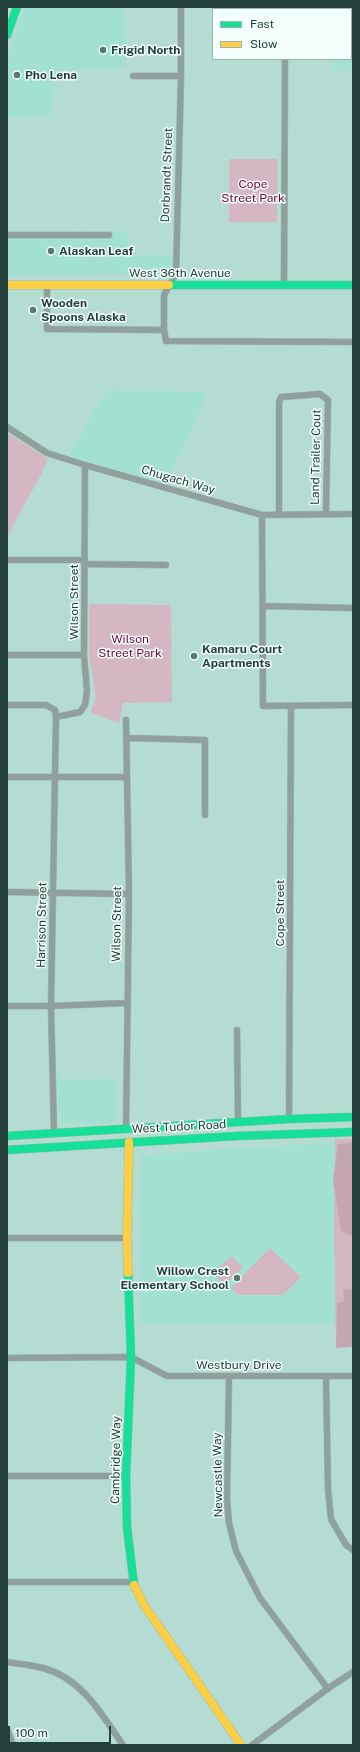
<!DOCTYPE html>
<html>
<head>
<meta charset="utf-8">
<style>
	body { margin:0 }
	#map { position:relative; width:360px; height:1752px; overflow:hidden; background:#b5dcd3; font-family:"Public Sans",sans-serif }
	canvas { display:block }
	.frame { position:absolute; inset:0; border:8px solid #24403a; pointer-events:none }
	.legend { position:absolute; left:212px; top:8px; width:140px; height:52px; box-sizing:border-box; background:#f2fffc; border:1px solid #a0b3ae; margin:0; padding:5px 7px; list-style:none; font-size:12px; color:#24403a }
	.legend li { display:flex; align-items:center; gap:8px; height:20px }
	.legend b { width:20px; border:1px solid #a0b3ae }
	.scale { position:absolute; left:8px; top:1726px; width:103px; height:18px; box-sizing:border-box; border:2px solid #24403a; border-top:0; padding-left:5px; font-size:12px; line-height:14px; white-space:nowrap; color:#24403a; -webkit-text-stroke:3px #f2fffc; paint-order:stroke }
</style>
</head>
<body>
<div id="map">
<canvas width="360" height="1752"></canvas>
<div class="frame"></div>
<ul class="legend">
<li><b style="height:5px;background:#16e098"></b>Fast</li>
<li><b style="height:5px;background:#ffcf43"></b>Slow</li>
</ul>
<div class="scale">100 m</div>
</div>
<script>
const c = document.querySelector('canvas').getContext('2d');
c.lineJoin = 'round';
function fill(path, color) { c.fillStyle = color; c.fill(path, 'evenodd'); }
function stroke(path, color, width, dash) { c.strokeStyle = color; c.lineWidth = width; c.lineCap = dash ? 'butt' : 'round'; c.setLineDash(dash || []); c.stroke(path); }
function drawText(font, color, halo, rows, align = 'center') {
  c.font = font + ' "Public Sans",sans-serif'; c.lineWidth = 3; c.setLineDash([]); c.textBaseline = 'middle'; c.strokeStyle = halo; c.fillStyle = color; for (const [text, x, y, turn = 0] of rows) {
    c.save(); c.translate(x, y); c.rotate((+turn || 0) * Math.PI / 180); c.textAlign = isNaN(turn) ? turn : align; if (halo) c.strokeText(text, 0, 0); c.fillText(text, 0, 0); c.restore();
  }
}
fill(new Path2D(`
	M 24,7 L 126,7 L 126,69 L 65,69 L 57,72 L 50,116 L 7,118 L 7,58 Z
	M 336,7 L 353,7 L 353,71 L 334,70 L 334,59 L 351,59 L 351,9 L 336,9 Z
	M 7,231 L 127,232 L 127,254 L 175,256 L 172,271 L 167,274 L 7,275 Z
	M 107,390 L 207,392 L 192,430 L 165,484 L 68,455 Z
	M 56,1079 L 117,1079 L 116,1120 L 114,1122 L 61,1124 Z
	M 335,1142 L 334,1233 L 336,1324 L 139,1324 L 141,1155 Z`), '#a2e0d2');
fill(new Path2D(`
	M 229,159 L 277,159 L 277,222 L 229,222 Z
	M 9,434 L 48,459 C 37,487 18,511 7,539 L 7,437 Z
	M 89,604 L 171,605 L 172,702 L 123,703 L 119,723 L 90,712 L 96,699 L 89,655 Z
	M 335,1139 L 353,1139 L 353,1347 L 336,1348 L 334,1233 Z
	M 270,1248 L 301,1277 L 283,1295 L 238,1295 L 231,1288 Z
	M 231,1256 L 243,1267 L 225,1285 L 213,1273 Z`), '#d4b7c2');
fill(new Path2D(`
	M 353,1143 L 353,1236 L 341,1231 L 333,1181 L 338,1144 Z
	M 346,1289 L 353,1290 L 353,1346 L 336,1348 L 337,1303 L 344,1301 L 343,1291 Z`), '#c6a5b3');
const street = new Path2D(`
	M 181,7 L 181,76 L 176,274 L 164,295 L 164,330 L 166,341 L 353,342
	M 284,7 L 284,9
	M 133,76 L 181,76
	M 7,235 L 109,235
	M 47,285 L 47,329 L 164,330
	M 284,285 L 285,59
	M 7,427 L 47,453 L 85,465 L 262,515 L 353,514
	M 262,515 L 263,706 L 353,705
	M 279,515 L 279,402 L 281,397 L 320,394 L 328,400 L 326,514
	M 7,560 L 85,560
	M 85,564 L 166,565
	M 264,606 L 353,608
	M 7,655 L 84,655
	M 7,705 L 46,705 L 55,710 L 56,717 L 51,1006 L 54,1133
	M 56,717 L 80,712 L 85,705 L 87,691 L 84,655 L 85,465
	M 127,738 L 205,740 L 205,815
	M 7,777 L 127,777
	M 7,892 L 129,894
	M 7,1006 L 51,1006 L 126,1003
	M 237,1030 L 238,1122
	M 289,1119 L 291,706
	M 126,1129 L 129,894 L 126,720
	M 7,1238 L 127,1238
	M 7,1358 L 131,1357 L 167,1376 L 353,1376
	M 229,1376 L 227,1500 L 229,1523 L 236,1551 L 260,1598 L 328,1689
	M 326,1377 L 328,1489 L 331,1519 L 346,1545 L 353,1550
	M 7,1476 L 126,1476
	M 7,1582 L 133,1582
	M 7,1662 C 19,1664 32,1665 43,1668 C 82,1678 102,1715 123,1745
	M 7,1729 L 13,1745
	M 252,1745 L 330,1687 L 353,1672`);
const fast = new Path2D(`
	M 7,35 L 17,7
	M 169,285 L 353,285
	M 7,1136 L 289,1119 L 353,1117
	M 7,1150 L 237,1136 L 353,1132
	M 128,1273 L 131,1357 L 126,1476 L 127,1527 L 134,1585`);
const slow = new Path2D(`
	M 7,285 L 169,285
	M 128,1273 L 127,1238 L 129,1142
	M 134,1585 L 144,1605 L 241,1745`);
stroke(street, '#9bbab3', 7);
stroke(fast, '#9bbab3', 9);
stroke(slow, '#9bbab3', 9);
stroke(street, '#90a19d', 6);
stroke(fast, '#16e098', 8);
stroke(slow, '#ffcf43', 8);
for (const [x, y, r, color] of [
	[103,50,4,"#577770"],
	[17,75,4,"#577770"],
	[51,251,4,"#577770"],
	[33,310,4,"#577770"],
	[194,656,4,"#577770"],
	[237,1278,4,"#577770"]
]) { const dot = new Path2D(); dot.arc(x, y, r, 0, 2 * Math.PI); c.fillStyle = color; c.fill(dot); stroke(dot, '#f2fffc', 1.5); }
drawText('bold 12px', '#24403a', '#f2fffc', [
	["Frigid North",111,50],
	["Pho Lena",25,75],
	["Alaskan Leaf",59,251],
	["Wooden",41,303],
	["Spoons Alaska",41,317],
	["Kamaru Court",202,649],
	["Apartments",202,663],
	["Willow Crest",229,1271,"right"],
	["Elementary School",229,1285,"right"]
], 'left');
drawText('12px', '#24403a', '#f2fffc', [
	["Dorbrandt Street",167,175,-88],
	["West 36th Avenue",180,273],
	["Land Trailer Cout",316,457,-89],
	["Chugach Way",178,480,16],
	["Wilson Street",74,602,-90],
	["Cope Street",280,913,-90],
	["Wilson Street",117,924,-89],
	["Harrison Street",42,925,-89],
	["West Tudor Road",179,1127,-3],
	["Westbury Drive",239,1365],
	["Cambridge Way",116,1460,-89],
	["Newcastle Way",218,1475,-91]
]);
drawText('12px', '#780340', '#f2fffc', [
	["Cope",253,184],
	["Street Park",253,198],
	["Wilson",130,639],
	["Street Park",130,653]
]);
</script>
</body>
</html>
